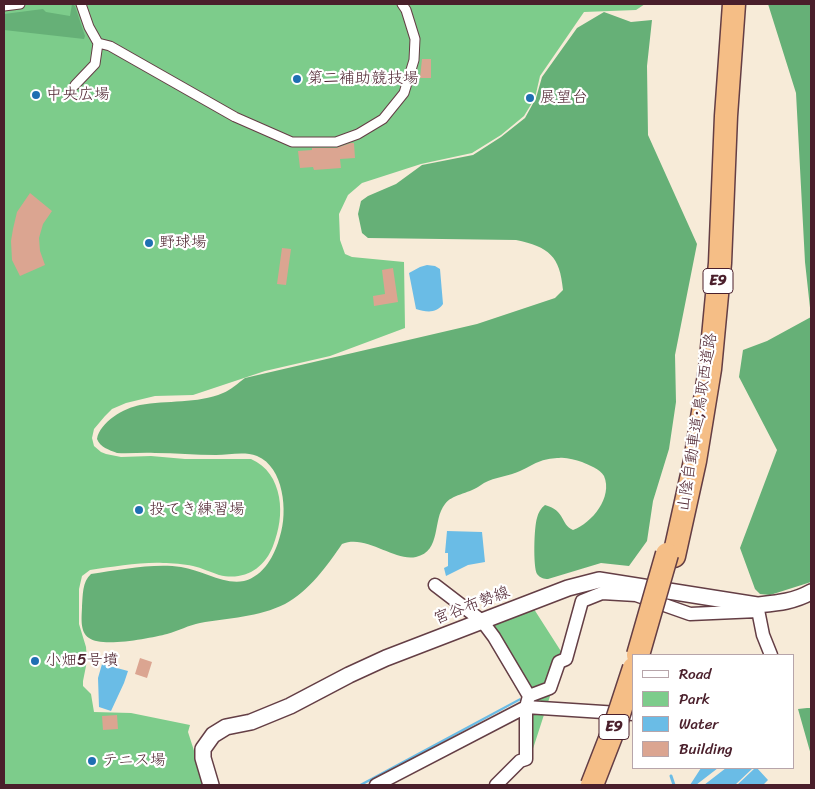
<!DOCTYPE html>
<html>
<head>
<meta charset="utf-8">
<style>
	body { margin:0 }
	#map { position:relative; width:815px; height:789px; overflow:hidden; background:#f7ebd8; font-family:Sriracha,sans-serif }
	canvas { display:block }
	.frame { position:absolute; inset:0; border:5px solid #4a1f2b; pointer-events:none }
	.legend { position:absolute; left:632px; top:654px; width:162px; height:115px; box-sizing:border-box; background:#fff; border:1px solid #b7a5aa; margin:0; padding:6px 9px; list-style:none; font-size:15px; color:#4a1f2b }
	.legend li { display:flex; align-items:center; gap:10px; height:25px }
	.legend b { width:25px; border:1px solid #b7a5aa }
</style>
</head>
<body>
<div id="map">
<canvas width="815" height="789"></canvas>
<div class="frame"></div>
<ul class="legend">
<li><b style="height:6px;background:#fff"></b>Road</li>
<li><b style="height:14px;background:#7dcc8b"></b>Park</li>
<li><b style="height:14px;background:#6abce6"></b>Water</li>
<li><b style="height:14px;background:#dba591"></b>Building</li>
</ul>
</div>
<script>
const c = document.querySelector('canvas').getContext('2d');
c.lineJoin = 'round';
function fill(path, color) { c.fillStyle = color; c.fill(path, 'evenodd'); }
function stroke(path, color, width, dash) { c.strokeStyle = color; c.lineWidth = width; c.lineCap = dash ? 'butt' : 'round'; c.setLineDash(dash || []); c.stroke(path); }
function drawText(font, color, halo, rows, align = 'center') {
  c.font = font + ' Sriracha,"Klee One",sans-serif'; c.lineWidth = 4.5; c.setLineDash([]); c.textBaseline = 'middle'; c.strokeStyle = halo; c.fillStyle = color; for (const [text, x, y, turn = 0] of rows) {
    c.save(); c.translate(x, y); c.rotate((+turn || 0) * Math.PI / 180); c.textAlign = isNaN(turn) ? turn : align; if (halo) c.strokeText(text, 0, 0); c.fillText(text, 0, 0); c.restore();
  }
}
fill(new Path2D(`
	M 4,4 L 645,4 L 636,10 L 584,12 L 540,76 L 535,98 L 524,116 L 501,135 L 472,153 L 421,164 L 362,183 L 348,195 L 339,214 L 340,240 L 345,254 L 352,257 L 404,262 L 405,328 L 330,356 L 265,371 L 193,395 L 155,396 L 126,403 L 112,409 L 105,416 L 94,429 L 92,438 L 94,446 L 101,452 L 106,454 L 121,457 L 151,456 L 185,459 L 251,459 C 267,466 276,480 279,497 C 282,514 279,530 273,546 C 264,569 244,581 219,575 C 210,572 202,568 193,566 C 184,564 172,563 163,563 C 140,562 113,567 90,570 L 82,576 L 79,589 L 79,624 L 86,647 L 87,661 L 83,681 L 83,686 L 91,694 L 94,712 L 131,713 L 190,725 L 188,732 L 205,785 L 4,785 Z
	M 532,606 L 564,656 L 554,685 L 534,691 L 488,623 Z
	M 552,690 L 530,758 L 531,701 Z`), '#7dcc8b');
fill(new Path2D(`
	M 72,4 L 75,6 L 85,36 L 84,39 L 4,30 L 4,14 L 43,9 L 46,12 L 70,16 Z
	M 768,4 L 811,4 L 811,582 L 770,595 L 760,594 L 755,589 L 740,548 L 777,450 L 739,377 L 743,350 L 767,341 L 811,317 L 805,262 L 796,93 Z
	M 604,12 L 631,22 L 652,20 L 647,66 L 648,135 L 697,244 L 675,355 L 676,402 L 669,449 L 653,501 L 647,541 L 629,566 L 601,563 L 548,579 C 544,579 540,578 537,574 C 533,567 534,527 537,518 C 538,513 541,508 545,505 C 566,511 560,524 573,530 C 592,523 613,497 604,476 C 600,469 589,465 582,462 C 575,460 566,457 559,458 C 554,458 546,459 541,461 C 534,463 527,468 520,471 C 509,476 495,477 484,483 C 482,484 480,486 478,487 C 469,493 451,495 445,504 C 432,520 442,551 416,557 C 394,562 367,534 342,544 C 328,565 308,592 285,604 C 259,617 228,618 200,623 C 189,625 178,631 167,634 C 151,638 102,648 89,638 C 79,632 82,615 82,606 C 83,595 82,582 91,574 C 119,570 154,563 181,567 C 202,570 223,585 244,581 C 264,576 275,555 280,536 C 288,512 284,467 257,456 C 244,451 229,455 216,455 C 195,455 175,453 155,453 C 142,452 130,454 117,453 C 109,450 100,447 97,439 C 100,422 124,408 140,405 C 167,400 197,404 223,393 C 231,390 238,383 245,378 L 477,324 L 555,298 L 563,290 C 560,256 549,247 516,240 L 368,238 L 362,233 L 358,214 L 361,201 L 368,196 L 396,184 L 422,165 L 473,155 L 501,137 L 525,118 L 536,98 L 542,77 L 577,28 Z
	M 807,708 L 811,708 L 811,755 L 798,709 Z`), '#66b077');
fill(new Path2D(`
	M 427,265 L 435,266 L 440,269 L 443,304 C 436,314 426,312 416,309 L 409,273 L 420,267 Z
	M 447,531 L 482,532 L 485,562 L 468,565 L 446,576 L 444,568 L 448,566 L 448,553 L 445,553 Z
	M 102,664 L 128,671 L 124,683 L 111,711 L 99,707 L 98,678 Z
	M 520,698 L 521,700 L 363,785 L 358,785 Z
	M 701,768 L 718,768 L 696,785 L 690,785 Z
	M 726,768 L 753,768 L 735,785 L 704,785 Z
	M 755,768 L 757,768 L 768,780 L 763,785 L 737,785 Z`), '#6abce6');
stroke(new Path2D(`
	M 671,776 L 674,785`), '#6abce6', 3);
fill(new Path2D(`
	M 422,59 L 431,59 L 431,78 L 420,78 Z
	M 351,143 L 354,143 L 355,158 L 340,159 L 341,168 L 314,170 L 313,167 L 300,168 L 298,151 L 312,150 L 312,148 L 336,148 Z
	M 30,193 L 52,211 L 43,224 L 39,238 L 40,251 L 45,265 L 20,276 L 12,260 L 11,241 L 13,229 L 17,212 Z
	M 282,248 L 291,249 L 286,285 L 277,284 Z
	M 393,268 L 398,302 L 374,306 L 373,296 L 385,294 L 382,270 Z
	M 140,658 L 152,662 L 147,678 L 135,674 Z
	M 117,715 L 118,729 L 103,730 L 102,716 Z`), '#dba591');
const pedestrian = new Path2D(`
	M 4,6 L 20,4
	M 98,43 L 110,46 L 235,117 L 292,142 L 336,142 L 358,134 L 383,119 L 404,93 L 414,60 L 415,39 L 406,10 L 402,4
	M 75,85 L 95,64 L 98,43 L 89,27 L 81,4`);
const minor = new Path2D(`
	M 435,585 L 482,621 L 494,637 L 529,696 L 526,707 L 526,759 L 520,761 L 496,785
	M 757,605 L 763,635 L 771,655
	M 529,696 L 550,688 L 559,662 L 566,659 L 582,601 L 602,593 L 636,595 L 690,614 L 758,611
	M 376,785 L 526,707 L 634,714`);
const tertiary = new Path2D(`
	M 211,785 L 203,758 L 203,749 L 213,735 L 226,727 L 251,722 L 290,706 L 349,675 L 386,658 L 568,588 L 599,580 L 757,605 C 777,603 793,602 811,592`);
const motorway = new Path2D(`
	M 674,556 L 695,461 L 710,369 L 720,263 L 726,116 L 734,4`);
stroke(pedestrian, '#643e45', 11);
stroke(minor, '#643e45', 15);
stroke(tertiary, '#643e45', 18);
stroke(motorway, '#643e45', 25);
stroke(pedestrian, '#fff', 9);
stroke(minor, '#fff', 12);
stroke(tertiary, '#fff', 15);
stroke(motorway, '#f5be86', 22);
const motorwayBridge = new Path2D(`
	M 638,655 L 667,554
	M 592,785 L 615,726 L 634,668`);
stroke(motorwayBridge, '#643e45', 25, []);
stroke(motorwayBridge, '#f5be86', 22);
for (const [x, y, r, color] of [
	[297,79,5,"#1f6fb2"],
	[36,95,5,"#1f6fb2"],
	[530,98,5,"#1f6fb2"],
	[149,243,5,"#1f6fb2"],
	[139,510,5,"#1f6fb2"],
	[35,661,5,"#1f6fb2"],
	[92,761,5,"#1f6fb2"]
]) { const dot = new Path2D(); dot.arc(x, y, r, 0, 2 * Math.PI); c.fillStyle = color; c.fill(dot); stroke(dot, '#fff', 2); }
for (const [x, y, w] of [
	[718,281,30],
	[614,727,30]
]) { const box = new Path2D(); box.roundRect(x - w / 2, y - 12.5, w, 25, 4); c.fillStyle = '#fff'; c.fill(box); stroke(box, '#4a1f2b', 1); }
drawText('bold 15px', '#4a1f2b', null, [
	["E9",718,281],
	["E9",614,727]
]);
drawText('16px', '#4a1f2b', '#fff', [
	["第二補助競技場",307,79],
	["中央広場",46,95],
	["展望台",540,98],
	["野球場",159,243],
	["投てき練習場",149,510],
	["小畑5号墳",45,661],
	["テニス場",102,761]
], 'left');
drawText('16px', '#4a1f2b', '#fff', [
	["山陰自動車道;鳥取西道路",698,422,-81],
	["宮谷布勢線",472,606,-21]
]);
</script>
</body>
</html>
